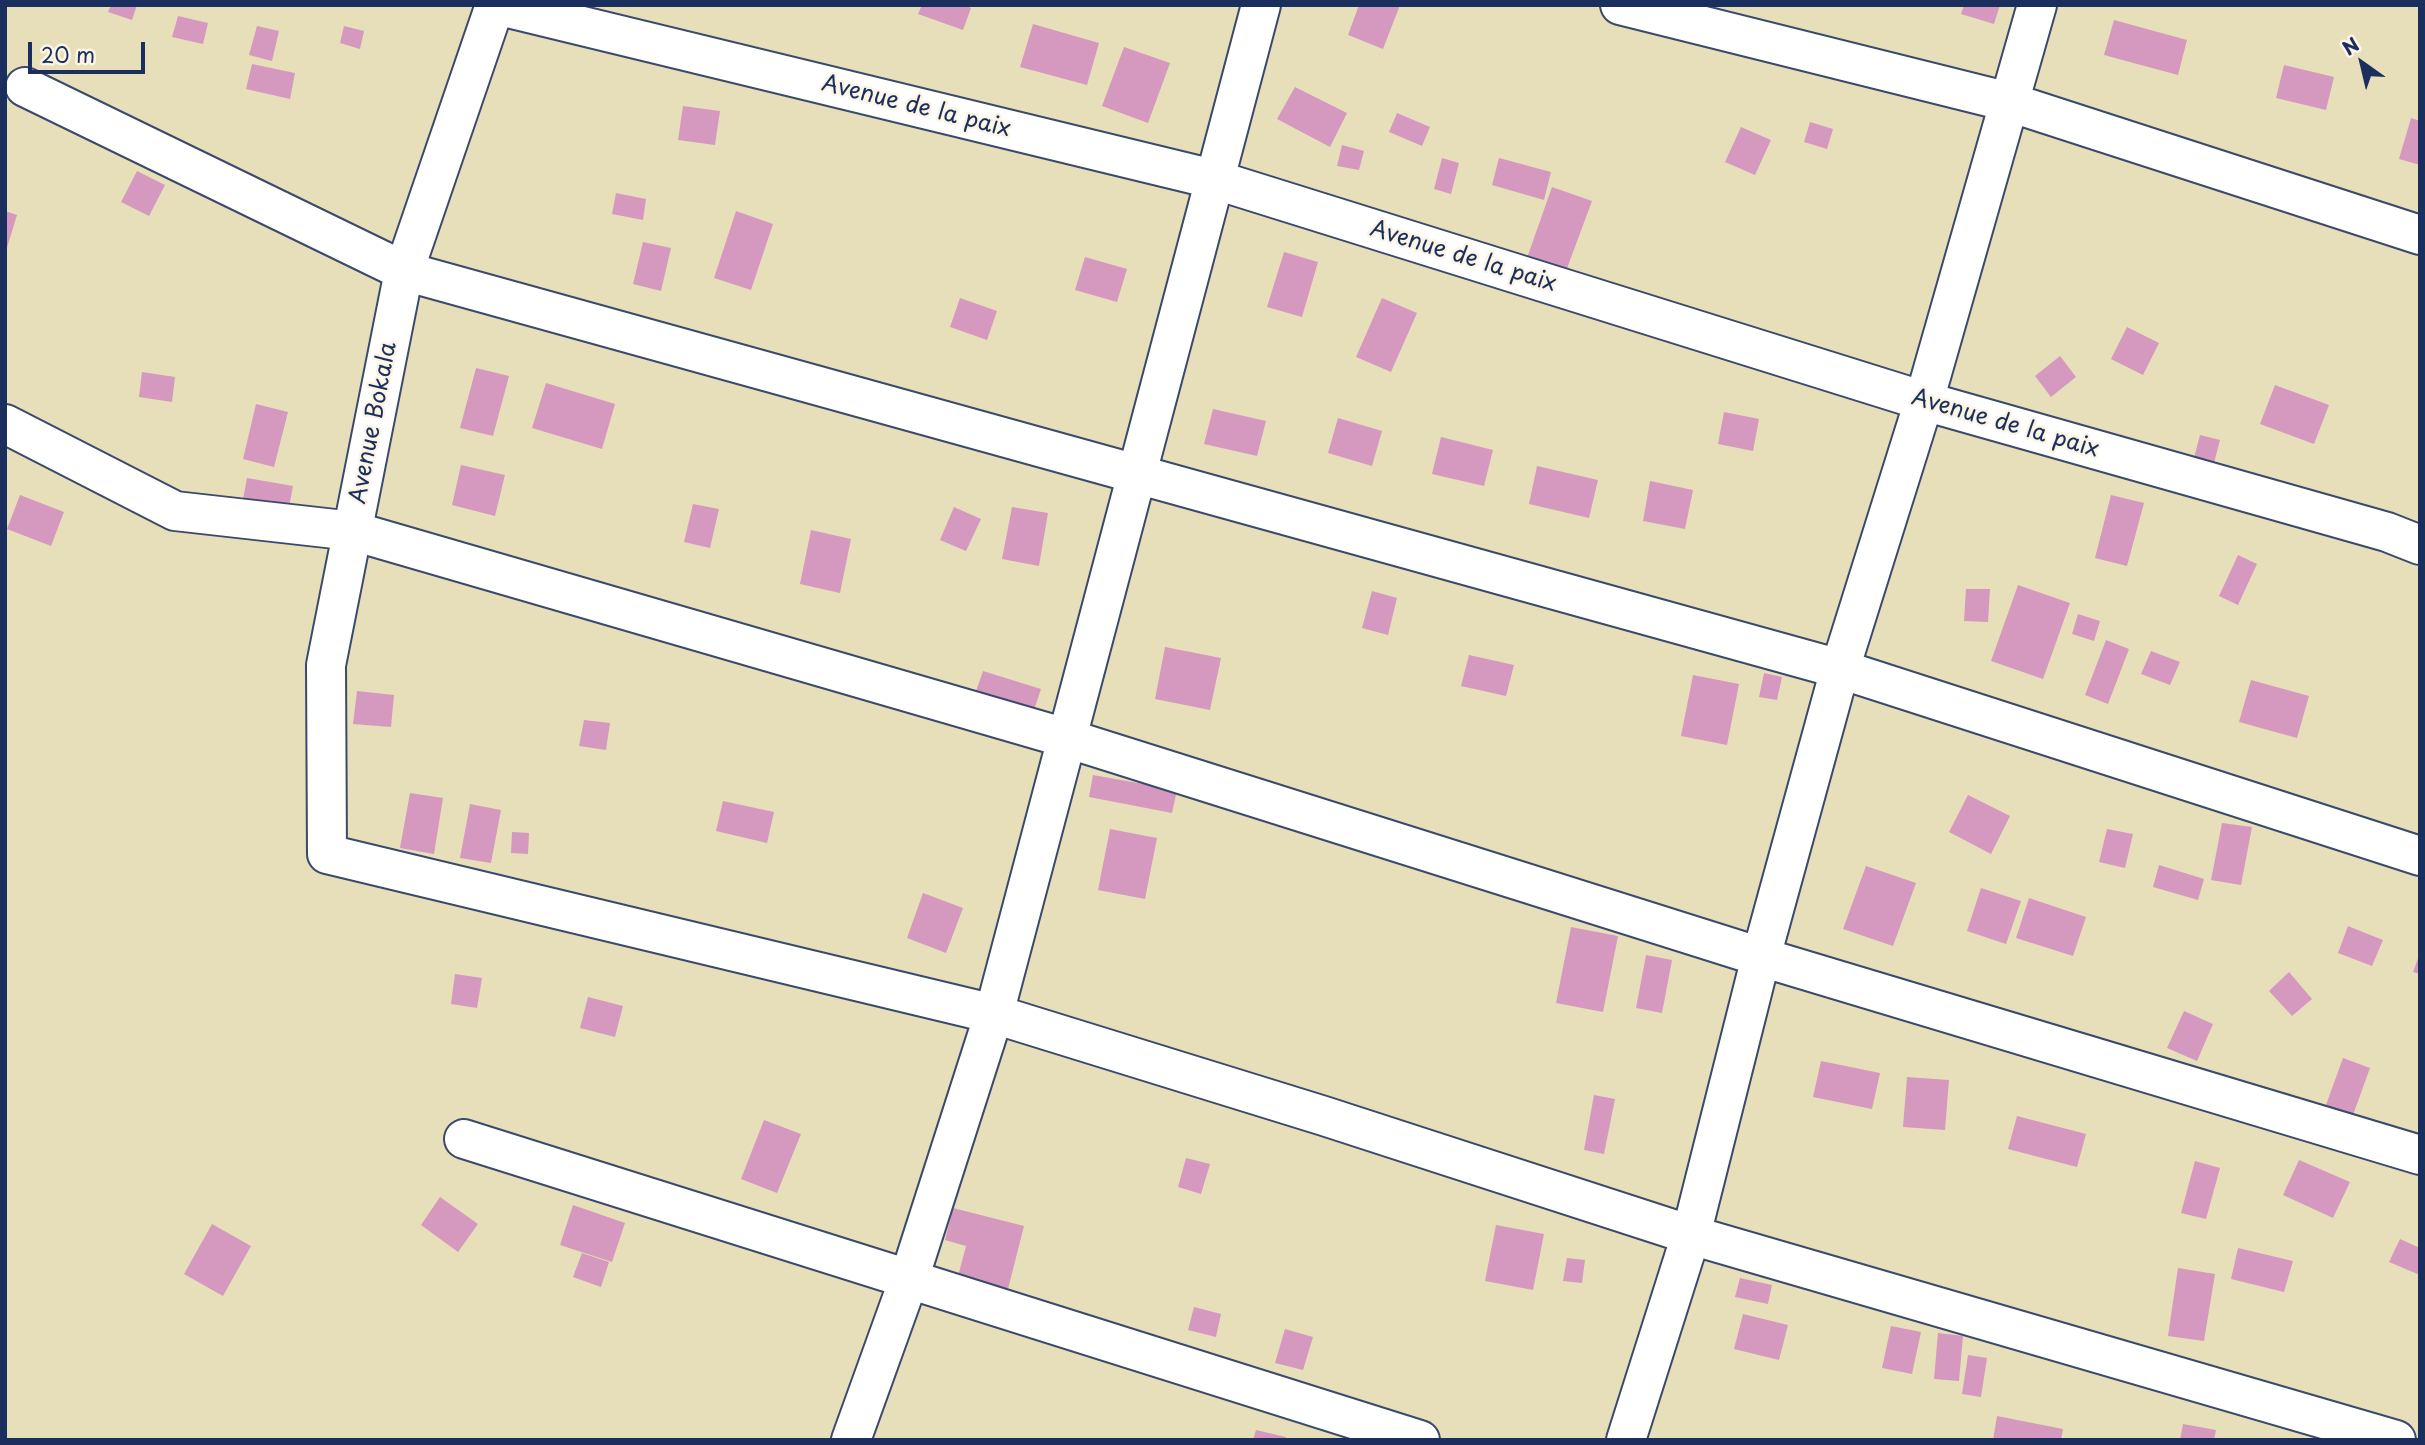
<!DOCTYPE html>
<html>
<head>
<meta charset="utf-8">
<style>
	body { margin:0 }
	#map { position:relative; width:2425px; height:1445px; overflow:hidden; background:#e7dfb9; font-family:"Playpen Sans",sans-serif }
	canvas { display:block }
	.frame { position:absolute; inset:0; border:7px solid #1b2f5e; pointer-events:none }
	.north { position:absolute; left:2327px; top:28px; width:70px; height:70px; -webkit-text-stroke:5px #fcf5e5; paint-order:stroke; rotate:326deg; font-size:19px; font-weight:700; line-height:28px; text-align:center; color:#1b2f5e }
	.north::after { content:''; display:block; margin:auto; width:24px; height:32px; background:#1b2f5e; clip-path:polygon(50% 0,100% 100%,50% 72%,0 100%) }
	.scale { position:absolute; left:28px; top:42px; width:117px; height:32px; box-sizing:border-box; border:4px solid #1b2f5e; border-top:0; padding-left:9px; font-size:21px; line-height:24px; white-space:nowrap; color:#1b2f5e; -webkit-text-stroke:5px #fcf5e5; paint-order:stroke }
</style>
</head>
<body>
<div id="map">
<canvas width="2425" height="1445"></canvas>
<div class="frame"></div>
<div class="north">N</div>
<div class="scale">20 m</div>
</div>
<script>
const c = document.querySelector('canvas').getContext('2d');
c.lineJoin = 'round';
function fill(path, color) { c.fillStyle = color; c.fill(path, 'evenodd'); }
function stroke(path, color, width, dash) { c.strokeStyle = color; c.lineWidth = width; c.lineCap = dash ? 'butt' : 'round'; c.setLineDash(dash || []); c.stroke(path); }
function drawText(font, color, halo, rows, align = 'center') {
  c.font = font + ' "Playpen Sans",sans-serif'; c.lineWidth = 5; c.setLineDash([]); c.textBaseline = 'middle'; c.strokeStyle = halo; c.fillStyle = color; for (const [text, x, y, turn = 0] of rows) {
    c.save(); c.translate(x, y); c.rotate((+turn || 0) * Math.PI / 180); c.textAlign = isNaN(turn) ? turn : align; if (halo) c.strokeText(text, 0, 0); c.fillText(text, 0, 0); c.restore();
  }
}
fill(new Path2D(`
	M 111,5 L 137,5 L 132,20 L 108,12 Z
	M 922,5 L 965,5 L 971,8 L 963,30 L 918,14 Z
	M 1359,5 L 1400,5 L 1383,49 L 1348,35 Z
	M 1964,5 L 2000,5 L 1994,24 L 1961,14 Z
	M 178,16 L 208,23 L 203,44 L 172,37 Z
	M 2114,20 L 2187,40 L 2178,75 L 2104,55 Z
	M 1033,24 L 1099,43 L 1087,85 L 1020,67 Z
	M 257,26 L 279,31 L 272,61 L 249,55 Z
	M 344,26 L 364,31 L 360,49 L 340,43 Z
	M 1124,47 L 1170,63 L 1148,123 L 1102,106 Z
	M 252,64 L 295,73 L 290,99 L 246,89 Z
	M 2284,65 L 2334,77 L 2326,110 L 2276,98 Z
	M 1295,87 L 1347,113 L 1330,147 L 1277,119 Z
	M 683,106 L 720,111 L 715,145 L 678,140 Z
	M 1397,113 L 1430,127 L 1422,146 L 1389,132 Z
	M 2411,118 L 2420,121 L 2420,165 L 2399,159 Z
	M 1810,122 L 1833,129 L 1827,149 L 1804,142 Z
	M 1741,127 L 1771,140 L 1755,175 L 1725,162 Z
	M 1342,145 L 1364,151 L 1359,170 L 1337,166 Z
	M 1442,158 L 1459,163 L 1451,194 L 1434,189 Z
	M 1499,158 L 1551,172 L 1544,200 L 1492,185 Z
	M 137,171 L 165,185 L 149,216 L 121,202 Z
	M 1552,187 L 1592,201 L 1566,271 L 1527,258 Z
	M 616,193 L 646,199 L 643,220 L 612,214 Z
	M 5,211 L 17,215 L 6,251 L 5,251 Z
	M 736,211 L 773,224 L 751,290 L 714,278 Z
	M 643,242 L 671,248 L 661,291 L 633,284 Z
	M 1284,252 L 1318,262 L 1302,317 L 1267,307 Z
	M 1085,257 L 1127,269 L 1117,302 L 1075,290 Z
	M 960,298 L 997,311 L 987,340 L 950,327 Z
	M 1382,298 L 1417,313 L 1391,372 L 1356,357 Z
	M 2127,327 L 2159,343 L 2143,375 L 2111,359 Z
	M 2060,356 L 2076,377 L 2051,397 L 2035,376 Z
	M 476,368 L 509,376 L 493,436 L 460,428 Z
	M 142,372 L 175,377 L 172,402 L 139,397 Z
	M 546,383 L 615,404 L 602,449 L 532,428 Z
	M 2275,385 L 2329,405 L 2314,444 L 2260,424 Z
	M 256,404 L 288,412 L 274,467 L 243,459 Z
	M 1213,409 L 1266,421 L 1257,456 L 1204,444 Z
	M 1724,412 L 1759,419 L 1753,451 L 1718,444 Z
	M 1338,418 L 1382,431 L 1372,466 L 1328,453 Z
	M 2200,435 L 2220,440 L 2214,463 L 2194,458 Z
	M 1441,437 L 1493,450 L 1484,486 L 1432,474 Z
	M 461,465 L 505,475 L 495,516 L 452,505 Z
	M 1537,466 L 1598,480 L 1589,518 L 1529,504 Z
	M 247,478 L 293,486 L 287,518 L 241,510 Z
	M 1650,481 L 1693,490 L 1685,529 L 1643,521 Z
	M 20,495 L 64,512 L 51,546 L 7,529 Z
	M 2111,495 L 2144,503 L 2127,566 L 2095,558 Z
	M 693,504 L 719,509 L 710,548 L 684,542 Z
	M 954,507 L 981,519 L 966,551 L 940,540 Z
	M 1012,507 L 1048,513 L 1039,566 L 1002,559 Z
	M 811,530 L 851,539 L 840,593 L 800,584 Z
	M 2238,555 L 2257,564 L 2238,605 L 2219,596 Z
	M 2018,585 L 2070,603 L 2043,679 L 1991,661 Z
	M 1966,589 L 1990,589 L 1988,622 L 1964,621 Z
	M 1372,591 L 1397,598 L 1388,635 L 1362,628 Z
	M 2078,614 L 2100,621 L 2094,641 L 2072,634 Z
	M 2106,640 L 2129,649 L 2108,704 L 2085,695 Z
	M 1165,647 L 1221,658 L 1210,710 L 1155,699 Z
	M 2151,651 L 2180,662 L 2170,685 L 2141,674 Z
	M 1469,655 L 1514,665 L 1506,696 L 1461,686 Z
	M 983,671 L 1041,689 L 1032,716 L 974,697 Z
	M 1764,673 L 1782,677 L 1777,700 L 1759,697 Z
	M 1693,675 L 1739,684 L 1727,745 L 1681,736 Z
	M 2251,680 L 2309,696 L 2297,738 L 2239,722 Z
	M 357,691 L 394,695 L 391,727 L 353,724 Z
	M 584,720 L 610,723 L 606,750 L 579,746 Z
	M 1093,775 L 1177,790 L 1172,813 L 1089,797 Z
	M 410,793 L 443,798 L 434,854 L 400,848 Z
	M 1968,795 L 2010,816 L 1991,854 L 1949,832 Z
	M 723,801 L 774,812 L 767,843 L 716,831 Z
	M 470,804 L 501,810 L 491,863 L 460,858 Z
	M 2222,823 L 2252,827 L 2241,885 L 2211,880 Z
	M 1110,829 L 1157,838 L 1145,899 L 1098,890 Z
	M 2107,829 L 2133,834 L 2125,868 L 2099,862 Z
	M 512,832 L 529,833 L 528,854 L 511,853 Z
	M 2159,865 L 2204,879 L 2198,900 L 2153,887 Z
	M 1866,866 L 1916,883 L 1893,946 L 1843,929 Z
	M 1981,888 L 2021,901 L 2006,944 L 1967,931 Z
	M 923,893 L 963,908 L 946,953 L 907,938 Z
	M 2029,898 L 2086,917 L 2073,956 L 2016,938 Z
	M 2348,926 L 2383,940 L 2372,966 L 2338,953 Z
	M 1571,927 L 1618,936 L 1603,1012 L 1556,1003 Z
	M 2420,953 L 2420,974 L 2413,972 Z
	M 1646,955 L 1672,960 L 1662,1013 L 1636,1008 Z
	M 2289,972 L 2312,999 L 2292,1016 L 2269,991 Z
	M 455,974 L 482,978 L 477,1008 L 451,1004 Z
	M 588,997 L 623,1006 L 615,1037 L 580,1028 Z
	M 2184,1011 L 2213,1024 L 2197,1061 L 2167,1048 Z
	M 2343,1058 L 2370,1068 L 2353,1115 L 2326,1105 Z
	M 1821,1061 L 1880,1073 L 1872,1109 L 1813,1097 Z
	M 1907,1077 L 1949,1080 L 1945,1130 L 1903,1127 Z
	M 1594,1095 L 1615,1099 L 1604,1154 L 1584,1150 Z
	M 2017,1116 L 2086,1134 L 2077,1167 L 2008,1149 Z
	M 764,1120 L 801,1134 L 777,1193 L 741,1179 Z
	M 1186,1158 L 1210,1164 L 1201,1194 L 1178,1187 Z
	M 2299,1160 L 2350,1182 L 2333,1218 L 2283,1195 Z
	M 2195,1161 L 2220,1168 L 2206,1219 L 2181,1213 Z
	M 440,1197 L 478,1224 L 458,1252 L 421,1225 Z
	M 573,1205 L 625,1223 L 612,1262 L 560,1245 Z
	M 953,1208 L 1024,1226 L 1006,1297 L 956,1284 L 966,1246 L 945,1240 Z
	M 212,1224 L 251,1246 L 223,1296 L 184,1274 Z
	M 1496,1225 L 1544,1234 L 1533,1290 L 1485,1281 Z
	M 2400,1239 L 2420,1248 L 2420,1275 L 2389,1262 Z
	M 2238,1248 L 2293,1261 L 2284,1292 L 2231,1279 Z
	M 582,1253 L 609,1262 L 601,1287 L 573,1277 Z
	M 1567,1258 L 1585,1260 L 1582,1283 L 1563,1281 Z
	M 2178,1268 L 2215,1274 L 2204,1341 L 2168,1336 Z
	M 1740,1278 L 1772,1285 L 1768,1304 L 1735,1297 Z
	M 1194,1307 L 1221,1314 L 1216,1337 L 1188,1330 Z
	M 1743,1314 L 1788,1325 L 1779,1360 L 1734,1349 Z
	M 1891,1326 L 1921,1332 L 1912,1374 L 1882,1368 Z
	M 1285,1329 L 1313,1337 L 1303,1370 L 1275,1363 Z
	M 1938,1333 L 1963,1336 L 1959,1381 L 1934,1379 Z
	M 1968,1355 L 1987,1358 L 1981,1397 L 1962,1394 Z
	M 1997,1416 L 2063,1429 L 2061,1440 L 1993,1440 Z
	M 2183,1424 L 2216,1430 L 2214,1440 L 2180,1440 Z
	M 1256,1430 L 1286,1437 L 1285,1440 L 1253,1440 Z`), '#d599c0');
const minor = new Path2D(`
	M 495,5 L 404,271 L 326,665 L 327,854 L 994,1014 L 1324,1116 L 1691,1235 L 2396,1440
	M 496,5 L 1213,179 L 1924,401 L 2387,532 L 2420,545
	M 1620,5 L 2009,102 L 2420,235
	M 25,87 L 404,271 L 1840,669 L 2420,856
	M 5,424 L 175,511 L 353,531 L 1066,738 L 1761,957 L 2420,1155
	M 464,1139 L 1420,1440
	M 851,1440 L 909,1279 L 994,1014 L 1261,5
	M 1626,1440 L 1691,1235 L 1761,957 L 1840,669 L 1924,401 L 2037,5`);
stroke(minor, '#3a496c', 42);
stroke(minor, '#fff', 38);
drawText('23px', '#1b2f5e', '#fcf5e5', [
	["Avenue de la paix",916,107,14],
	["Avenue de la paix",1463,257,17],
	["Avenue Bokala",374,423,-79],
	["Avenue de la paix",2005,424,16]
]);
</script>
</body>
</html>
